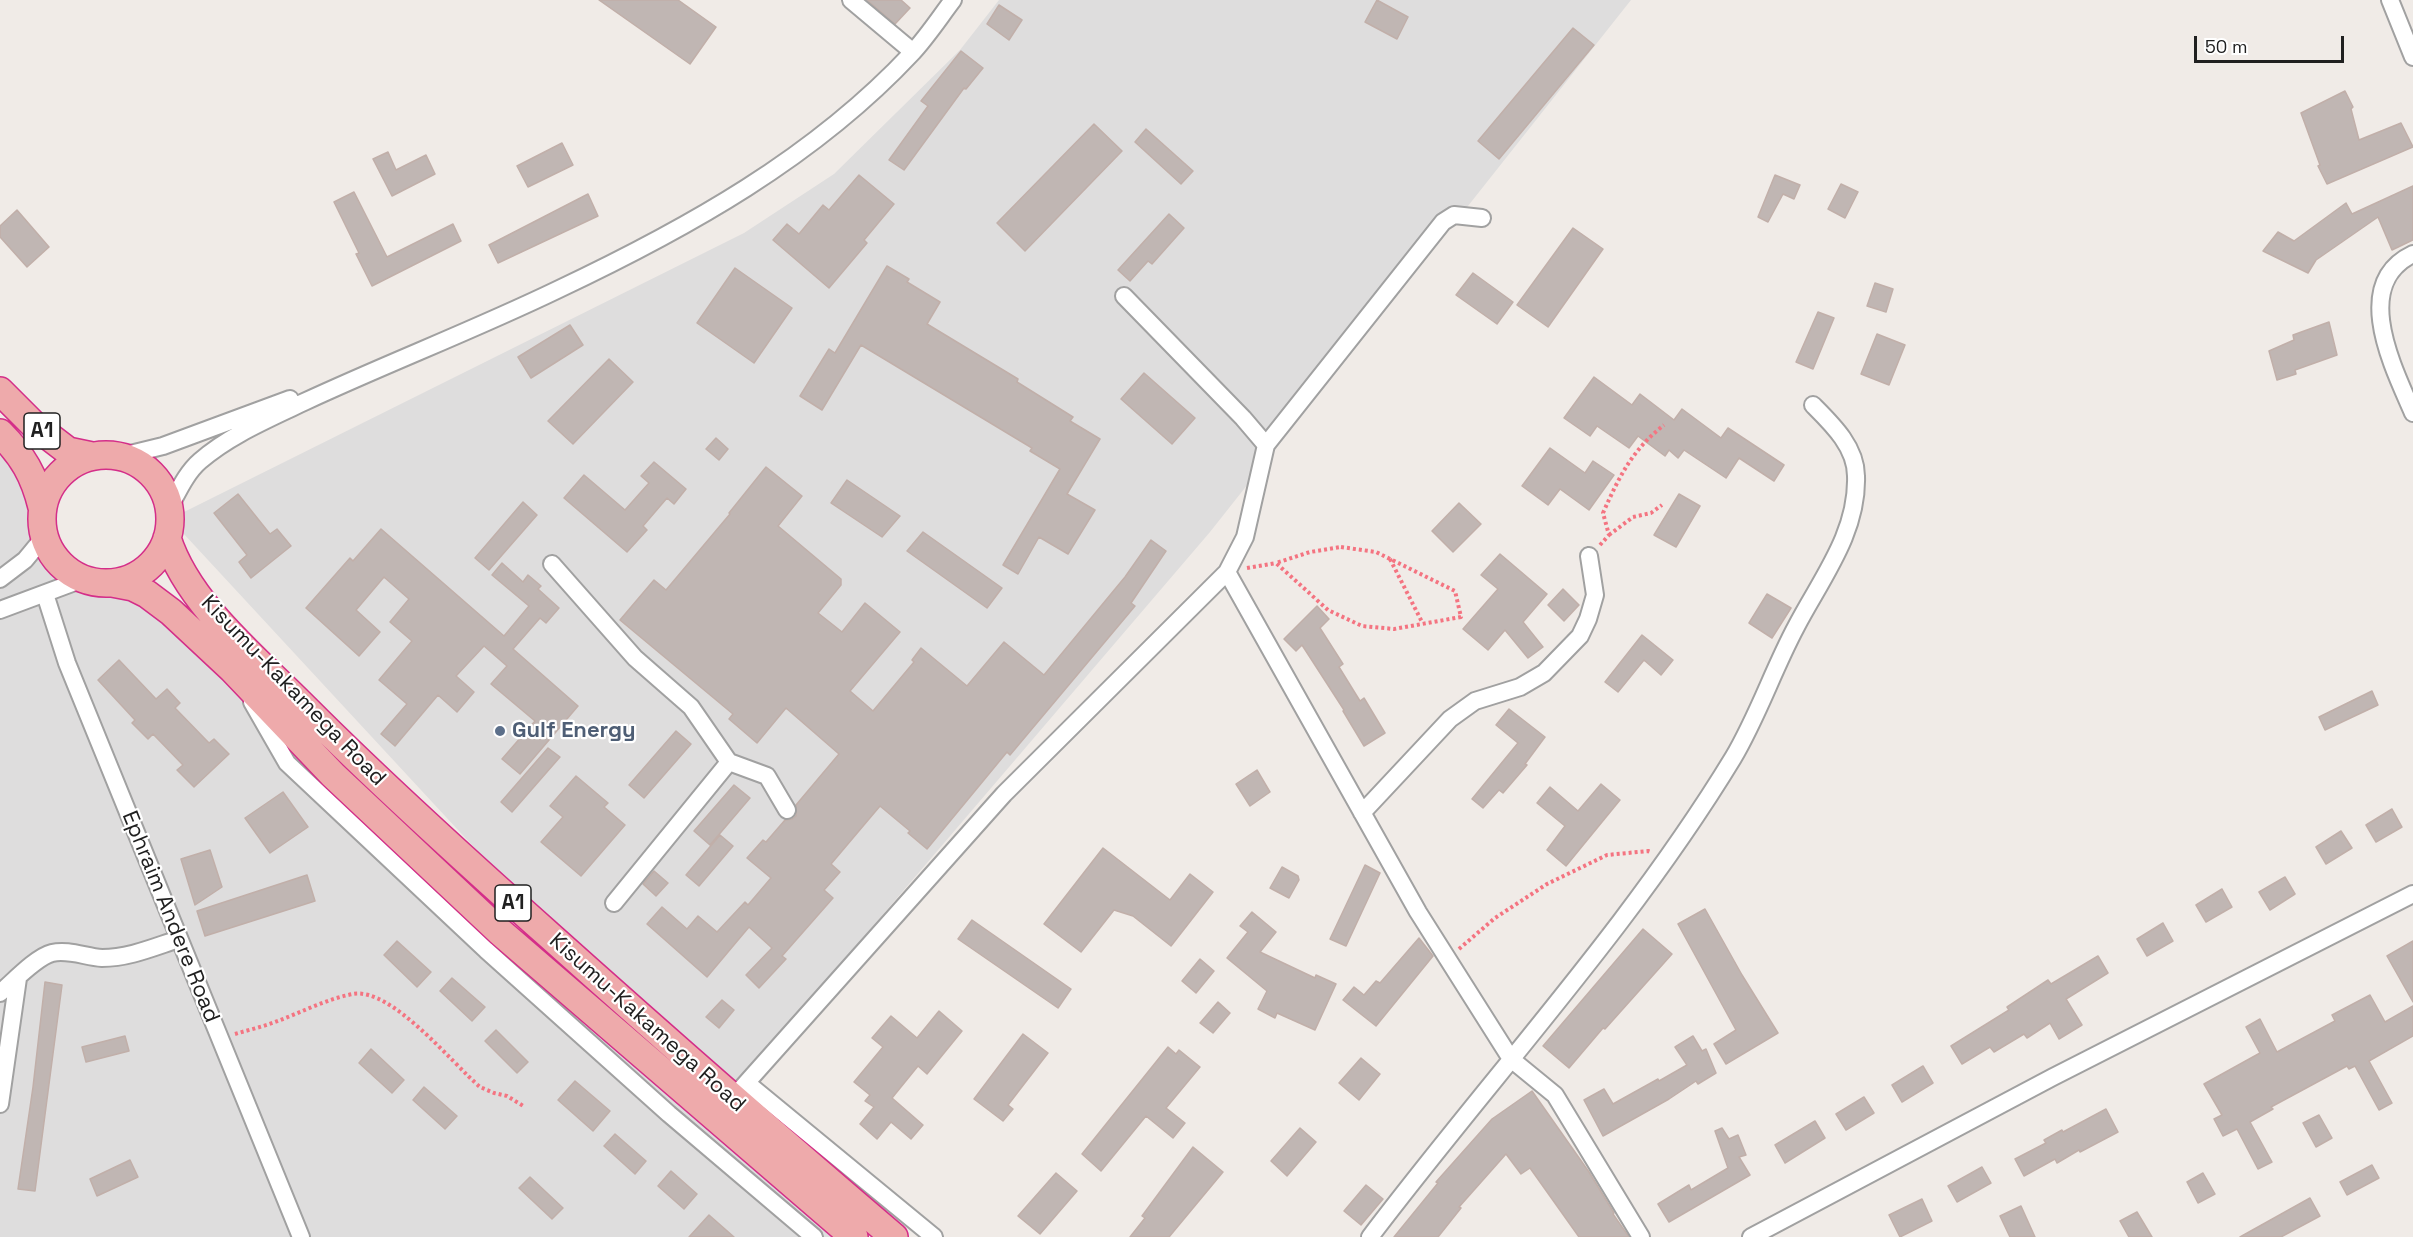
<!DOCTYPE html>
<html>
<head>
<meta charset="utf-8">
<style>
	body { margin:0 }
	#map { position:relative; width:2413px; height:1237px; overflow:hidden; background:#f0ebe7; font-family:"Space Grotesk",sans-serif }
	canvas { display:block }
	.scale { position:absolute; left:2194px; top:36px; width:150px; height:27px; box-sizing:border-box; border:3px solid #202020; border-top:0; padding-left:8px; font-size:18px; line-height:21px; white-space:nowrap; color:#202020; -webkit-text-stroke:4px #fff; paint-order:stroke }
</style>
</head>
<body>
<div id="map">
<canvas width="2413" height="1237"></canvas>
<div class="scale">50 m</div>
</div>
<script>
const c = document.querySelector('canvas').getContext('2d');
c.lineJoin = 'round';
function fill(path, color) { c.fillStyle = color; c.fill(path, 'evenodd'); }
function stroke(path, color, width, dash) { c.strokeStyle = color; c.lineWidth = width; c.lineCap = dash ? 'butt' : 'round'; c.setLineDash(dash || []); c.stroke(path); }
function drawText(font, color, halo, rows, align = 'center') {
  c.font = font + ' "Space Grotesk",sans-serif'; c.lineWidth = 4.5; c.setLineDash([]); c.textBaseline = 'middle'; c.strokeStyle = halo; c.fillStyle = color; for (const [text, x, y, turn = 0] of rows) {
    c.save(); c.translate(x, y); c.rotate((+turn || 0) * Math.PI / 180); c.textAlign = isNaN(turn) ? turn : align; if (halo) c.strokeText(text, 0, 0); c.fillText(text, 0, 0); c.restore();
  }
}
fill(new Path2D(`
	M 999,0 L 1631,0 L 1210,532 L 726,1098 L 583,965 L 183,533 L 182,513 L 744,233 L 834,174 L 960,50 Z
	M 0,434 L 38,518 L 40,535 L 54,562 L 66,573 L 82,580 L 131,589 L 852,1237 L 0,1237 Z`), '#dedddd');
const building = new Path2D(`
	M 599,0 L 678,0 L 716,27 L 690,64 Z
	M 867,0 L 901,0 L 910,8 L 895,24 Z
	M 1377,0 L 1408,17 L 1397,39 L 1365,22 Z
	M 999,5 L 1022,20 L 1009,40 L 987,24 Z
	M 1573,28 L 1594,45 L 1499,159 L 1478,141 Z
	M 961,51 L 983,68 L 966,89 L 964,88 L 904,170 L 889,160 L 928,106 L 921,101 Z
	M 2345,91 L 2353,107 L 2351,109 L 2359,140 L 2401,123 L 2413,147 L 2327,184 L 2318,166 L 2320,165 L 2301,113 Z
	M 1094,124 L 1122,151 L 1025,251 L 997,223 Z
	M 1146,129 L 1193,171 L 1181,184 L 1135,142 Z
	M 562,143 L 573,165 L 528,187 L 517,166 Z
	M 388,152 L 396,170 L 426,155 L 435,174 L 392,196 L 373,159 Z
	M 859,175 L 894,204 L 864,240 L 867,243 L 829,288 L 773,240 L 787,224 L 799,234 L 823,205 L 829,210 Z
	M 1775,175 L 1800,185 L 1794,199 L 1783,194 L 1768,222 L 1758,217 Z
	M 1841,184 L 1858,192 L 1845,218 L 1828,209 Z
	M 2413,186 L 2413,240 L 2392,250 L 2378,217 L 2316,260 L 2308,273 L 2263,251 L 2278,232 L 2294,241 L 2346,203 L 2352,214 Z
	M 354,192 L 387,257 L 453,224 L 461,241 L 372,286 L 356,254 L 359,253 L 334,202 Z
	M 588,194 L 598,216 L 498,263 L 489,245 Z
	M 17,210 L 49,247 L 27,267 L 0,237 L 0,226 Z
	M 1169,214 L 1184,228 L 1152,264 L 1148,261 L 1130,281 L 1118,270 Z
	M 1573,228 L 1603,249 L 1548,327 L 1517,305 Z
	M 887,266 L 909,279 L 907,282 L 940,302 L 927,324 L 1018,379 L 1017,382 L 1073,417 L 1070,421 L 1100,439 L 1067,494 L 1095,510 L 1068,554 L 1039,537 L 1018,574 L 1003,565 L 1060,469 L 1030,451 L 1032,448 L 861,345 L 822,410 L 800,396 L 829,349 L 835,353 Z
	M 735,268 L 792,308 L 754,363 L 697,323 Z
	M 1473,273 L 1513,302 L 1497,324 L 1456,295 Z
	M 1875,283 L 1893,289 L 1886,312 L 1867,306 Z
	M 1818,312 L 1834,318 L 1813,369 L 1796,362 Z
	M 2329,322 L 2337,355 L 2295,370 L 2296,374 L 2277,380 L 2269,351 L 2294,340 L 2293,335 Z
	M 570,325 L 583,345 L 531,378 L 518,357 Z
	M 1877,334 L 1905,345 L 1889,385 L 1861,374 Z
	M 609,359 L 633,382 L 573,444 L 548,421 Z
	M 1144,373 L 1195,418 L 1172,444 L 1121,399 Z
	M 1594,377 L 1632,405 L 1640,394 L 1674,420 L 1682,409 L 1721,438 L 1728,428 L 1784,465 L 1774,481 L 1739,458 L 1726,478 L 1684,450 L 1678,458 L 1669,450 L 1665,456 L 1638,436 L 1629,448 L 1597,426 L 1590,436 L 1564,418 Z
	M 716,438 L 728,449 L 719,460 L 706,449 Z
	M 1550,448 L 1585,473 L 1593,461 L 1614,475 L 1589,510 L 1560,489 L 1548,505 L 1522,486 Z
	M 654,462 L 686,489 L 674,504 L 667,498 L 643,526 L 647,530 L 627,552 L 564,498 L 584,475 L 625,510 L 649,483 L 641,476 Z
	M 766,467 L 802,496 L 778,526 L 841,579 L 841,585 L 818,613 L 842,632 L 865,603 L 900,632 L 850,691 L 873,711 L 914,662 L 912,660 L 921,648 L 967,686 L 1004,642 L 1044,675 L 1125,577 L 1151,540 L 1166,551 L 1131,603 L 1135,606 L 1010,755 L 1007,752 L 927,849 L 908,833 L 910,831 L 880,806 L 831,864 L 840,872 L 824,890 L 833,898 L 782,956 L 786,959 L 759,988 L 746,975 L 772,948 L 749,927 L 707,977 L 647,924 L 662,907 L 687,929 L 698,916 L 717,932 L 745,902 L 748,905 L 771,878 L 747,858 L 763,840 L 766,842 L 785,820 L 792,819 L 796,816 L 796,805 L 839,754 L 786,708 L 757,743 L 729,719 L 733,714 L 620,620 L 654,580 L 666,590 L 730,514 L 729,513 Z
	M 847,480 L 900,516 L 882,537 L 831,503 Z
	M 238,494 L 270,534 L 277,529 L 291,546 L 251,578 L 239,562 L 247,555 L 214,513 Z
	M 1679,494 L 1700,506 L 1676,547 L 1654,535 Z
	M 523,502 L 537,515 L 489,570 L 475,558 Z
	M 1459,503 L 1481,524 L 1453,552 L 1432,531 Z
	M 381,529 L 504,636 L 529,606 L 492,575 L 502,563 L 523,582 L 528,575 L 541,586 L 538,589 L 559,608 L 546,623 L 540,618 L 513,649 L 578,706 L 520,774 L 502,759 L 535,721 L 491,684 L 507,666 L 484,646 L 456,676 L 474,692 L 457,712 L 438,695 L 395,746 L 381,734 L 407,704 L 379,680 L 412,641 L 390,622 L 409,599 L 384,577 L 356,610 L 380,632 L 359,656 L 306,608 L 350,558 L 353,561 Z
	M 923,532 L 1002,588 L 987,608 L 907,551 Z
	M 1500,554 L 1547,594 L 1523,622 L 1543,647 L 1528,658 L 1505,630 L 1488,650 L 1463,629 L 1498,589 L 1481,575 Z
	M 1563,589 L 1579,605 L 1564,621 L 1548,605 Z
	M 1767,594 L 1791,608 L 1772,638 L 1749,623 Z
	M 1317,606 L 1329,619 L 1320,628 L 1343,664 L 1339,667 L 1360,701 L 1364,698 L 1385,733 L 1364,746 L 1343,711 L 1344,710 L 1302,645 L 1296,651 L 1284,639 Z
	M 1642,635 L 1673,660 L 1661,675 L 1644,660 L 1618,692 L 1605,682 Z
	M 119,660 L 156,699 L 167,689 L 180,703 L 175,708 L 209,743 L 214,739 L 229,754 L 194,787 L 177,770 L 183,765 L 153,734 L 148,739 L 132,723 L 135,720 L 98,680 Z
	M 2372,691 L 2378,705 L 2325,730 L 2319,717 Z
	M 1509,709 L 1545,737 L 1525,764 L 1527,765 L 1503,793 L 1499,790 L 1483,808 L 1472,799 L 1518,743 L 1496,725 Z
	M 676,731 L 691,744 L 644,798 L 629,785 Z
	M 548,748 L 560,757 L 512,812 L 501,802 Z
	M 1257,770 L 1270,792 L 1250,806 L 1236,784 Z
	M 576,776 L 608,803 L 604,807 L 625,825 L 581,876 L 541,842 L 563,817 L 550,806 Z
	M 1601,784 L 1620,800 L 1566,866 L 1547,850 L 1565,826 L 1537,803 L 1550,787 L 1578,811 Z
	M 734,785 L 750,798 L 710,845 L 694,831 Z
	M 283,792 L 308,827 L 270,853 L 245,818 Z
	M 2392,809 L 2402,827 L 2376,842 L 2366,825 Z
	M 2341,831 L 2352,848 L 2326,864 L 2316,847 Z
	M 720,835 L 733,846 L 699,886 L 686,875 Z
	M 1103,848 L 1170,900 L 1190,874 L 1213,892 L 1171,946 L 1133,916 L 1114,910 L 1081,952 L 1044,924 Z
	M 210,850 L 222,887 L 195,905 L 181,859 Z
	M 1365,865 L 1380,873 L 1346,946 L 1330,939 Z
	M 1282,867 L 1298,876 L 1299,880 L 1289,898 L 1270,888 Z
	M 654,871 L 668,883 L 656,896 L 643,884 Z
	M 307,875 L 315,901 L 205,936 L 197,911 Z
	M 2285,877 L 2295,894 L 2270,910 L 2259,892 Z
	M 2222,889 L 2232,907 L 2206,922 L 2196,905 Z
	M 1705,909 L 1742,975 L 1778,1033 L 1726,1064 L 1714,1044 L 1736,1030 L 1678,924 Z
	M 1252,912 L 1276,932 L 1260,952 L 1315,978 L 1316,975 L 1336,984 L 1315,1030 L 1277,1013 L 1275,1018 L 1258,1009 L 1267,991 L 1227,958 L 1248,932 L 1240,926 Z
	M 972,920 L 1071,989 L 1058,1008 L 958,939 Z
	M 2163,923 L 2173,941 L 2147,956 L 2137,939 Z
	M 1643,929 L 1672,954 L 1605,1029 L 1603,1028 L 1569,1068 L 1543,1046 Z
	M 1419,938 L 1433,956 L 1376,1026 L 1343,1000 L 1354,987 L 1364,995 L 1376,981 L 1380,983 Z
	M 397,941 L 431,972 L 417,987 L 384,955 Z
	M 2413,941 L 2413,1002 L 2387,956 Z
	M 2098,956 L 2108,973 L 2066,999 L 2082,1025 L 2059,1039 L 2050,1023 L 2027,1038 L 2024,1034 L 1994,1052 L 1990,1047 L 1962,1064 L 1951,1046 L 2009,1010 L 2007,1007 L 2048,980 L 2051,984 Z
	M 1200,959 L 1214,971 L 1196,993 L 1182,981 Z
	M 452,978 L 485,1007 L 472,1021 L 440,991 Z
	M 45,982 L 62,985 L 35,1191 L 18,1189 L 33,1087 Z
	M 2370,995 L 2385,1022 L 2413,1006 L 2413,1036 L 2369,1061 L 2392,1103 L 2379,1110 L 2355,1066 L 2349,1069 L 2347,1066 L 2271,1107 L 2273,1109 L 2250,1122 L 2272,1162 L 2258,1169 L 2237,1129 L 2223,1136 L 2214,1119 L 2222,1115 L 2204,1084 L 2260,1053 L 2246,1027 L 2260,1019 L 2277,1052 L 2335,1021 L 2332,1015 Z
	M 722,1000 L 734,1010 L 719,1028 L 706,1017 Z
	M 1218,1002 L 1230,1013 L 1213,1033 L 1200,1023 Z
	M 939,1011 L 962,1031 L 927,1074 L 918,1066 L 892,1098 L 923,1125 L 911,1139 L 891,1122 L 877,1139 L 860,1124 L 874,1107 L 865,1101 L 870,1095 L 854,1082 L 883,1047 L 872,1038 L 891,1016 L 917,1038 Z
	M 496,1030 L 528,1062 L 517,1073 L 485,1041 Z
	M 1023,1034 L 1048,1053 L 1008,1105 L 1013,1109 L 1003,1121 L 974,1099 Z
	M 125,1036 L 129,1051 L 86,1062 L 82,1047 Z
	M 1693,1036 L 1702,1051 L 1706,1049 L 1716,1073 L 1698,1084 L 1696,1081 L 1669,1099 L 1603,1136 L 1584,1100 L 1604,1089 L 1613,1104 L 1658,1079 L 1659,1081 L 1687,1065 L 1675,1047 Z
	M 1168,1047 L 1176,1054 L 1179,1050 L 1200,1067 L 1166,1108 L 1185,1123 L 1173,1138 L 1146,1116 L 1101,1171 L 1082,1154 Z
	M 371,1049 L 404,1080 L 392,1093 L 359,1063 Z
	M 1361,1058 L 1380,1074 L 1359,1100 L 1339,1083 Z
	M 1923,1066 L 1933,1083 L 1902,1102 L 1892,1085 Z
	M 575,1081 L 610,1111 L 593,1131 L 558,1100 Z
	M 424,1087 L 457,1116 L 445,1129 L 413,1100 Z
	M 1532,1091 L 1589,1172 L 1614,1213 L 1613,1214 L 1629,1237 L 1579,1237 L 1530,1168 L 1521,1174 L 1506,1154 L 1459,1207 L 1461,1208 L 1438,1237 L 1394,1237 L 1438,1183 L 1436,1182 L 1492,1119 Z
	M 1864,1097 L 1874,1113 L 1846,1130 L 1836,1114 Z
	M 2106,1109 L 2118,1132 L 2080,1152 L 2079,1150 L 2057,1163 L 2055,1159 L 2024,1176 L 2015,1159 L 2046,1143 L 2044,1140 L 2062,1130 L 2063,1132 Z
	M 2319,1115 L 2332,1138 L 2316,1147 L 2303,1123 Z
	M 1815,1121 L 1825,1138 L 1785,1163 L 1775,1145 Z
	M 1300,1128 L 1316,1142 L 1287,1176 L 1271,1161 Z
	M 1722,1128 L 1729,1139 L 1738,1135 L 1746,1155 L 1739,1157 L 1750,1175 L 1669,1222 L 1658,1204 L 1689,1185 L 1691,1190 L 1728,1168 L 1715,1131 Z
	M 615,1134 L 646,1161 L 635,1174 L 604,1146 Z
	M 1193,1147 L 1223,1172 L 1169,1237 L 1130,1237 L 1145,1218 L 1142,1216 Z
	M 130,1160 L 138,1177 L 97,1196 L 90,1179 Z
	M 2372,1165 L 2379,1178 L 2347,1195 L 2340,1182 Z
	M 1982,1167 L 1991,1183 L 1957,1202 L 1948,1186 Z
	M 671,1171 L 697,1194 L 684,1209 L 658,1186 Z
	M 1056,1173 L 1077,1191 L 1040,1234 L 1018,1216 Z
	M 2203,1173 L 2215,1194 L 2198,1203 L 2187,1182 Z
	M 530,1177 L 563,1208 L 552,1219 L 519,1188 Z
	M 1366,1185 L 1383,1199 L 1361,1225 L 1344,1211 Z
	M 2310,1198 L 2320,1216 L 2281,1237 L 2240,1237 Z
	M 1922,1199 L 1932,1221 L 1900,1237 L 1889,1215 Z
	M 2021,1206 L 2035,1237 L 2010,1237 L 2000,1216 Z
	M 2137,1212 L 2152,1237 L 2129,1237 L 2120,1221 Z
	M 709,1215 L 734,1237 L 689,1237 Z`);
fill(building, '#c0b6b3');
stroke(building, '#c1afa9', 1.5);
const minor = new Path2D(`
	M 851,0 L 913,52
	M 2390,0 L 2413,57
	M 2413,254 C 2350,284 2394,369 2413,413
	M 1124,296 L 1243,418 L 1266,445
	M 122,456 L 163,446 L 290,399
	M 169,508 C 178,492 186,473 200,461 C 230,435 269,419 304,402 C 388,363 474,330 557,290 C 686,229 814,158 912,53 C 927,37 940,17 953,0
	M 552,564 L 635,658 L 691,707 L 729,762 L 614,903
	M 1227,572 L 1418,912 L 1511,1059 L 1555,1095 L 1641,1237
	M 0,579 L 25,560 L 44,537
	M 45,594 L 67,663 L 301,1237
	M 0,610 L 83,579
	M 252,702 L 287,763 L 486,950 L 669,1114 L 814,1237
	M 729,762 L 767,776 L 787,810
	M 1362,813 L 1450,719 L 1475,701 L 1520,687 L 1544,673 L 1580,636 L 1588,619 L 1595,595 L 1589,556
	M 0,993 C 13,982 36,957 52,953 C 68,949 86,957 102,958 C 129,958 154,947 179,939
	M 748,1084 L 934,1237
	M 732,1099 L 1004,794 L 1227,572 L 1245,537 L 1266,445 L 1443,222 L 1454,215 L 1482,218
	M 0,1104 L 18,978
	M 1370,1237 C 1491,1077 1629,929 1733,758 C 1758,716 1773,670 1796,627 C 1821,579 1858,533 1856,476 C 1856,447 1832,424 1813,405
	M 1751,1237 L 2053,1077 L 2413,894`);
const trunk = new Path2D(`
	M 0,391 L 34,425 L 68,451 L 92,456
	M 0,433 C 23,456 34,475 42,507
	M42 519a64 64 0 1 1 128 0a64 64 0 1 1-128 0Z
	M 167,538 C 188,605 259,661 307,710 C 385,788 467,862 549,935 C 663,1037 778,1138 894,1237
	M 112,583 L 133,587 L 147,594 L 171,612 L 232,669 L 333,775 L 499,931 L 854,1237`);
stroke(minor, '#a1a1a1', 20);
stroke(trunk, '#d42e89', 30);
stroke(new Path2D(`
	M 1609,535 L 1633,517 L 1651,513 L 1662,505
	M 1600,545 L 1609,535 L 1603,513 C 1619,477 1632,450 1664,425
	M 1341,547 L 1376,552 L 1455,591 L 1461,617 L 1394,629 L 1362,626 L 1328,610 L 1276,563 L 1310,552 Z
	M 1390,559 L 1422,622
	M 1247,568 L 1276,563
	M 1459,949 L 1495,918 L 1547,884 L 1607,855 L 1648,851 L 1651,852
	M 235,1034 C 248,1030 262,1027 275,1022 C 300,1013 326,999 353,994 C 391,987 452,1063 480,1087 L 494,1093 L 507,1096 L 525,1107`), '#f47481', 4, [3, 3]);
stroke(minor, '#fff', 16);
stroke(trunk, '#eeaaab', 27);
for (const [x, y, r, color] of [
	[500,731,6,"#5c6f8a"]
]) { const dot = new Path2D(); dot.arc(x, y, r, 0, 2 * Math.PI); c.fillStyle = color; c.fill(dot); stroke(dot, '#fff', 2); }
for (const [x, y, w] of [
	[42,431,36],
	[513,903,36]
]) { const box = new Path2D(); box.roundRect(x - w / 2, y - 18, w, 36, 4.5); c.fillStyle = '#fff'; c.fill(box); stroke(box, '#202020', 1.5); }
drawText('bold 21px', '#202020', null, [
	["A1",42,431],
	["A1",513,903]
]);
drawText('22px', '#202020', '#fff', [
	["Kisumu-Kakamega Road",293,691,46],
	["Ephraim Andere Road",170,917,68],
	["Kisumu-Kakamega Road",647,1023,42]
]);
drawText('bold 22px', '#4e5e75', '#fff', [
	["Gulf Energy",512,731]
], 'left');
</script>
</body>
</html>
